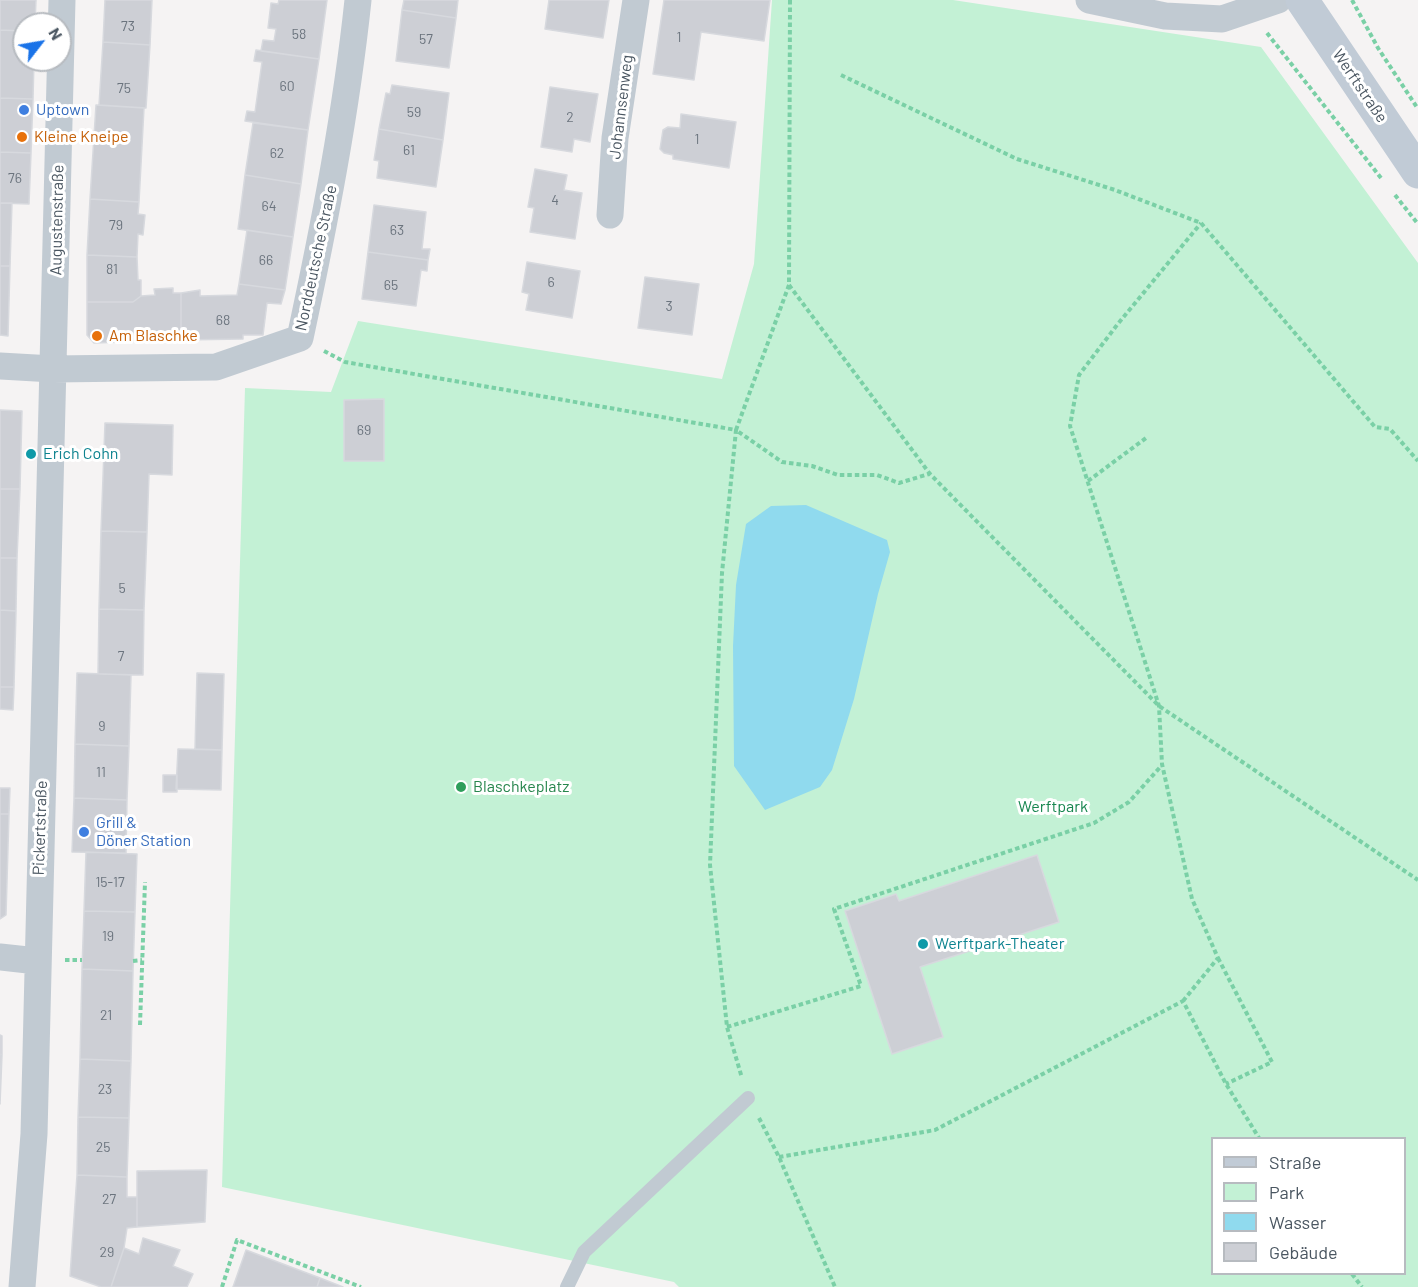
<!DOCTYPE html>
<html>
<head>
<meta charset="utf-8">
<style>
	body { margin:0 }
	#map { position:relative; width:1418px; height:1287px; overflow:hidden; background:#f5f3f3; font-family:Barlow,sans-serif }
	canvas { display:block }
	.legend { position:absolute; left:1211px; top:1137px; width:195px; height:138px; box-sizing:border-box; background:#fff; border:2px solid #b7bbc0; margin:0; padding:8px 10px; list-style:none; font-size:18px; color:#4a5661 }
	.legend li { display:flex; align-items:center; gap:12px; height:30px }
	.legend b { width:30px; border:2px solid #b7bbc0 }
	.north { position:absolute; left:12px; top:12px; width:60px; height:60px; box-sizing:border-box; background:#fff; border:2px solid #b7bbc0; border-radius:50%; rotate:59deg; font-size:16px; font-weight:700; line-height:24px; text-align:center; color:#4a5661 }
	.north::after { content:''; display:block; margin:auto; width:21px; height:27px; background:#1a73e8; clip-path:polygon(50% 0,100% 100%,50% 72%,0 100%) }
</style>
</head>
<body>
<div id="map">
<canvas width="1418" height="1287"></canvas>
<ul class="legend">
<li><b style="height:8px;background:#c1cbd6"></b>Straße</li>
<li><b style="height:16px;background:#c3f1d5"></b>Park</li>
<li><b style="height:16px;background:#90daee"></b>Wasser</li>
<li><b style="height:16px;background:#cdcfd5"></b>Gebäude</li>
</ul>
<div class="north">N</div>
</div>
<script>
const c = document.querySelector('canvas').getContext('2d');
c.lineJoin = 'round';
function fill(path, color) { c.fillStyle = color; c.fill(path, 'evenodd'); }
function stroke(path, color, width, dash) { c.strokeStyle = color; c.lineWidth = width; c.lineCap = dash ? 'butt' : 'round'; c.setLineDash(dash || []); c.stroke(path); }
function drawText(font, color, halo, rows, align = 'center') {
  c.font = font + ' Barlow,sans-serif'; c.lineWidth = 6; c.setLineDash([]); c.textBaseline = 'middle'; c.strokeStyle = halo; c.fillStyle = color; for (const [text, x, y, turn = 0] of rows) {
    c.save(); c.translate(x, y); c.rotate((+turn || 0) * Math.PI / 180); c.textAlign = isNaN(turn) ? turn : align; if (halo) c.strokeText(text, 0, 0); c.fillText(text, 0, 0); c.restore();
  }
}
fill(new Path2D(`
	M 772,0 L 953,0 L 1261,47 L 1418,263 L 1418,1287 L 679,1287 L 674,1282 L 222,1187 L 245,388 L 331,392 L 358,321 L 722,379 L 754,264 ZM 1212,1138 L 1404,1138 L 1404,1274 L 1212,1274 Z`), '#c3f1d5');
fill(new Path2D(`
	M 806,505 L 887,540 L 890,552 L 878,594 L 854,699 L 832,770 L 820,787 L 765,810 L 734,766 L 733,646 L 736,585 L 746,524 L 771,506 Z`), '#90daee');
const building = new Path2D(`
	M 0,0 L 36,0 L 35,24 L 24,24 L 24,31 L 0,30 Z
	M 105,0 L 152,0 L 150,45 L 103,42 Z
	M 279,0 L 327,0 L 319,59 L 261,51 L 263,40 L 274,41 L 276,29 L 268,28 L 271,3 L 278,4 Z
	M 404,0 L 458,0 L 456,18 L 402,10 Z
	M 549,0 L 609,0 L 603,38 L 545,29 Z
	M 664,0 L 770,0 L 764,41 L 701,32 L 694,80 L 653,74 Z
	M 402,10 L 456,18 L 449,68 L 396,61 Z
	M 0,30 L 24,31 L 24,60 L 34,60 L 33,99 L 0,98 Z
	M 103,42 L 150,45 L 146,108 L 99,105 Z
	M 256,50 L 319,59 L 308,130 L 245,121 L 247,111 L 255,112 L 262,62 L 254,61 Z
	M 392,85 L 449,93 L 443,140 L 379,129 L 386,93 L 390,94 Z
	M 550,87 L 598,94 L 590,142 L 574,139 L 572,152 L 541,147 Z
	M 0,98 L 33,99 L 31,153 L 0,152 Z
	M 96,105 L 144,108 L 139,202 L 90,199 Z
	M 681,114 L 736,122 L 729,168 L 673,159 L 673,155 L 664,153 L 660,149 L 663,130 L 668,127 L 680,128 Z
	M 253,123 L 308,130 L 301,184 L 245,175 Z
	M 379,129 L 443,140 L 436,187 L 377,178 L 379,161 L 374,160 Z
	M 0,152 L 31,153 L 29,204 L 0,203 Z
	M 535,169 L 567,175 L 564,190 L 582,193 L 575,239 L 530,232 L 534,208 L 528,207 Z
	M 245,175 L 301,184 L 293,237 L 238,229 Z
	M 90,199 L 139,202 L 138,214 L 145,215 L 143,235 L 138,234 L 137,257 L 87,255 Z
	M 0,203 L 12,203 L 10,266 L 0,266 Z
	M 374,205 L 426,212 L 422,249 L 430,249 L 428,260 L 368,252 Z
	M 247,230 L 293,237 L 285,290 L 239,284 Z
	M 368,252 L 428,260 L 427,271 L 421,270 L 416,306 L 362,299 Z
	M 87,255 L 137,257 L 138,280 L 141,280 L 141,296 L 133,302 L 87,302 Z
	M 527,262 L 580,271 L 572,318 L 526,310 L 529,294 L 522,292 Z
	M 0,266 L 10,266 L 8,336 L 0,335 Z
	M 645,277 L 699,284 L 692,335 L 638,328 Z
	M 239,284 L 285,290 L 281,304 L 267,303 L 263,335 L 243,335 L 243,339 L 181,340 L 181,293 L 200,290 L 200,296 L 237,295 Z
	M 173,288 L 173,293 L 181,293 L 181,340 L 94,343 L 87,335 L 87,302 L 133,302 L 141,296 L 155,295 L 154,289 Z
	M 384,399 L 384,461 L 344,461 L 344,400 Z
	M 0,410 L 22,411 L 20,489 L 0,489 Z
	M 105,423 L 173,425 L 172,475 L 149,474 L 147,532 L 101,531 Z
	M 0,489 L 20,489 L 17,558 L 0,558 Z
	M 101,531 L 147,532 L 144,610 L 99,609 Z
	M 0,558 L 17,558 L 16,611 L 0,610 Z
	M 99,609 L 144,610 L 143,675 L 98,674 Z
	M 0,610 L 16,611 L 14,687 L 0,687 Z
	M 77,673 L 131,675 L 129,746 L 75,744 Z
	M 197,673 L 224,674 L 222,750 L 195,749 Z
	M 0,687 L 14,687 L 13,710 L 0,709 Z
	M 75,744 L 129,746 L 127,800 L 74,798 Z
	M 178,749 L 222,750 L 221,790 L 176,789 Z
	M 163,775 L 177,775 L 177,792 L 163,792 Z
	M 0,788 L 10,788 L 9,814 L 0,814 Z
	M 74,798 L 127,800 L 126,853 L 72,852 Z
	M 0,814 L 9,814 L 6,915 L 0,919 Z
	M 86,852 L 137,854 L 135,912 L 84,911 Z
	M 1037,855 L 1059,922 L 920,967 L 943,1037 L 892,1054 L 845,911 L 896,894 L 899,901 Z
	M 84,911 L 135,912 L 133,971 L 82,969 Z
	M 82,969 L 133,971 L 131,1061 L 80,1059 Z
	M 0,1035 L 2,1036 L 2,1055 L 0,1054 Z
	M 0,1054 L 2,1055 L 0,1104 Z
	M 80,1059 L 131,1061 L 129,1118 L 78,1117 Z
	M 78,1117 L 129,1118 L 127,1177 L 77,1175 Z
	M 207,1170 L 205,1222 L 137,1227 L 137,1171 Z
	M 77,1175 L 127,1177 L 127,1197 L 137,1197 L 137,1227 L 127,1228 L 124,1248 L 111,1287 L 101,1287 L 70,1276 Z
	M 143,1238 L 180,1250 L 173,1266 L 193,1274 L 187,1287 L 111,1287 L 124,1248 L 139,1254 Z
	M 246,1250 L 320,1278 L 317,1287 L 233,1287 Z
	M 320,1278 L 343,1287 L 317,1287 Z`);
fill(building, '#cdcfd5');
stroke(building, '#d7d9de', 1.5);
stroke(new Path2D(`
	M 790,0 L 789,285 L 930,474 L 1159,706 L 1418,880
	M 1352,0 L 1378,48 L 1418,109
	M 1267,33 L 1381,178
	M 841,75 L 1017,159 L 1115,190 L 1201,223 L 1375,427 L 1390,429 L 1418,461
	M 1395,195 L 1418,224
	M 789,285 L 736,430 L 782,462 L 812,466 L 838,475 L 877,475 L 899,483 L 929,474
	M 324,351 L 345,362 L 736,430 L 722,573 L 710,865 L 727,1027 L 742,1078
	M 1088,481 L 1146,438
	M 1218,958 L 1272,1062 L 1226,1084
	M 65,960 L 82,960
	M 133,961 L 142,960
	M 1183,1001 L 1218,958 L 1192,899 L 1162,764 L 1159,706 L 1070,426 L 1079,375 L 1117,325 L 1201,223
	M 140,1025 L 145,882
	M 727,1027 L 861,986 L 834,909 L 1094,823 L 1129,802 L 1162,765
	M 759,1118 L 779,1157 L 835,1287
	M 779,1157 L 935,1130 L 1183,1001 L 1226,1084 L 1259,1138
	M 1352,1274 L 1362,1287
	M 222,1287 L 237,1240 L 361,1287`), '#7ad0a6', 4, [4.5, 3]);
stroke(new Path2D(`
	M 567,1287 L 584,1252 L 748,1098`), '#c1cad2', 14);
stroke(new Path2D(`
	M 1089,0 L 1165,16 L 1222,19 L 1278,0
	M 610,215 L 615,138 L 636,0
	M 0,366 L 53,369 L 216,367 L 300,338 C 324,226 346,114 358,0
	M 0,957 L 37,961
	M 22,1287 L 34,1134 L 62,0`), '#c1cad2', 27);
stroke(new Path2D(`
	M 1302,0 L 1418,172`), '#c1cbd6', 33);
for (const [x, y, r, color] of [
	[24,110,6,"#3f7fe0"],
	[22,137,6,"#e8710a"],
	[97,336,6,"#e8710a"],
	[31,454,6,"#0f9aa8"],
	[461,787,6,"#2e9e5b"],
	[84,832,6,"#3f7fe0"],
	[923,944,6,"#0f9aa8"]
]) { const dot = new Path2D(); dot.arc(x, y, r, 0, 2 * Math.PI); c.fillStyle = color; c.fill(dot); stroke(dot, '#fff', 2); }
drawText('14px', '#6b747e', null, [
	["73",128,26],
	["58",299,34],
	["1",679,37],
	["57",426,39],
	["60",287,86],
	["75",124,88],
	["59",414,112],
	["2",570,117],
	["1",697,139],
	["61",409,150],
	["62",277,153],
	["76",15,178],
	["4",555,200],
	["64",269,206],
	["79",116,225],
	["63",397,230],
	["66",266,260],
	["81",112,269],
	["6",551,282],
	["65",391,285],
	["3",669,306],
	["68",223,320],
	["69",364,430],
	["5",122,588],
	["7",121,656],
	["9",102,726],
	["11",101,772],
	["15-17",110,882],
	["19",108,936],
	["21",106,1015],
	["23",105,1089],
	["25",103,1147],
	["27",109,1199],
	["29",107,1252]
]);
drawText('16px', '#4a5661', '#fff', [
	["Werftstraße",1360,86,56],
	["Johannsenweg",621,107,-83],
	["Augustenstraße",57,220,-89],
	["Norddeutsche Straße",316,258,-78],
	["Pickertstraße",40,828,-88]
]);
drawText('16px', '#366cbe', '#fff', [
	["Uptown",36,110],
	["Grill &",96,823],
	["Döner Station",96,841]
], 'left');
drawText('16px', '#c56008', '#fff', [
	["Kleine Kneipe",34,137],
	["Am Blaschke",109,336]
], 'left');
drawText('16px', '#0d838f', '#fff', [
	["Erich Cohn",43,454],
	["Werftpark-Theater",935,944]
], 'left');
drawText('16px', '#27864d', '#fff', [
	["Blaschkeplatz",473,787]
], 'left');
drawText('16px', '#17864f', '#fff', [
	["Werftpark",1053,807]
]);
</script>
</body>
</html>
